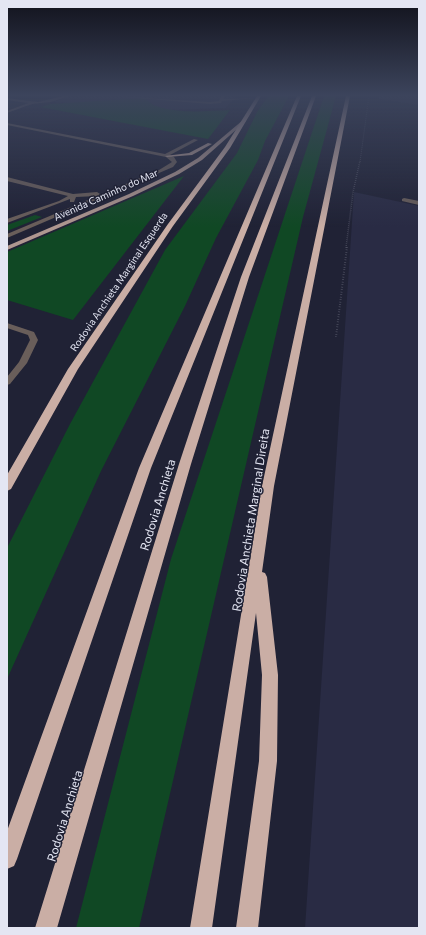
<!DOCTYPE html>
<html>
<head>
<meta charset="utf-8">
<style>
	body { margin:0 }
	#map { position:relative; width:426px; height:935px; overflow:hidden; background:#202235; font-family:Commissioner,sans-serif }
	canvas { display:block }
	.frame { position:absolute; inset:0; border:8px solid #e4e6f3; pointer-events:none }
</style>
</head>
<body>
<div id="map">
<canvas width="426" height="935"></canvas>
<div class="frame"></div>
</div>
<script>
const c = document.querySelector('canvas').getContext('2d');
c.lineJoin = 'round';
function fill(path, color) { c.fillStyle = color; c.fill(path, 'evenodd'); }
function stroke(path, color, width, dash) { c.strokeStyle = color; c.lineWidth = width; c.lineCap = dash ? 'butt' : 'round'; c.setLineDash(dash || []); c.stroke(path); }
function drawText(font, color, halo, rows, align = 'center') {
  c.font = font + ' Commissioner,sans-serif'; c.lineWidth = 3; c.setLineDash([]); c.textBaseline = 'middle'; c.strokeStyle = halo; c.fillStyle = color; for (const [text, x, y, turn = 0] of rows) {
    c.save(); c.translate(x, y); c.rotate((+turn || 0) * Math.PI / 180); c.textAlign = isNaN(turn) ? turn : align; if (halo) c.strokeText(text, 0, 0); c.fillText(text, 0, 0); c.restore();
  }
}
fill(new Path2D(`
	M 69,96 L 236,96 L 226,108 L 168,110 L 53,102 Z
	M 379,96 L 419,96 L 419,105 L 379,99 Z
	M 354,192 L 419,206 L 419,928 L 305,928 Z`), '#292b44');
fill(new Path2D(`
	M 268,96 L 289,96 L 265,141 L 258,160 L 216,238 L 185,306 L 101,471 L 7,679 L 7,548 L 70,424 L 165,250 L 237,153 L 257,112 Z
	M 324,96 L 336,96 L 303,217 L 139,928 L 76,928 L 171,559 Z
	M 143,98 C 148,100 152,105 156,106 C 180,114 206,111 230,110 L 208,139 L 40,107 L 50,104 Z
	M 184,176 L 73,320 L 7,300 L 7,252 Z
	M 35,215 L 42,217 L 7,231 L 7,225 Z`), '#104824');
stroke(new Path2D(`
	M 360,162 L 369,96`), '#606273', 1, [0.5, 1.5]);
stroke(new Path2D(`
	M 346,248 L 353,192 L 360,161`), '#606273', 1.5, [0.5, 1.5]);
stroke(new Path2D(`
	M 336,337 L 347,247`), '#606273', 2, [0.5, 2]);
fill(new Path2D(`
	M 63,96 L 70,96 L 51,102 L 32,104 L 7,113 L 7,111 L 28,103 L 7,100 L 7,98 L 38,102 Z
	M 112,96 L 210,102 L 219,101 L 221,96 L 225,96 L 224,99 L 256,98 L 222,101 L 221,103 L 210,104 Z
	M 7,123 L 165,154 L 194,139 L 198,140 L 170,155 L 174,157 L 177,162 L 173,167 L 7,238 L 7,234 L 159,170 L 172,162 L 166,157 L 7,125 Z
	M 7,177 L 73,194 L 97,192 L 100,194 L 97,196 L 76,197 L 74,202 L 70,202 L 70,199 L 7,223 L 7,219 L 59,201 L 68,196 L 7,181 Z
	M 404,198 L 419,201 L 419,205 L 402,201 L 402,199 Z
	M 7,323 L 34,332 L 38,340 L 27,363 L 10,384 L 7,385 L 7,377 L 19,362 L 30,340 L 28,335 L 7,328 Z`), '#695e5a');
fill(new Path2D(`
	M 243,120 L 246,121 L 202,160 L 179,174 L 133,196 L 7,250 L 7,246 L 129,194 L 175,172 L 198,158 Z
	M 208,143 L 212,144 L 192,155 L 167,157 L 165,156 L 189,153 Z`), '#af9790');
fill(new Path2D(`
	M 257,96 L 261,96 L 230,148 L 173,226 L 78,369 L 11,489 L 7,491 L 7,475 L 68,369 L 168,224 L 225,147 Z
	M 297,96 L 301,96 L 151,468 L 17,859 L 14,866 L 7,869 L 7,831 L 139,468 Z
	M 312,96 L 316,96 L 249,277 L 191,464 L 57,928 L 35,928 L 179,464 L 241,277 Z
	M 346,96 L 350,96 L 274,486 L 262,572 L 265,573 L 267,577 L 278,675 L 277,761 L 258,928 L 236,928 L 259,761 L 262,675 L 256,613 L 212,928 L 190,928 L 262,486 Z`), '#caaea5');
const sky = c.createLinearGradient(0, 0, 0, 227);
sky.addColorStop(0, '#12131d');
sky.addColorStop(0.42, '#3c445c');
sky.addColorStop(1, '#3c445c00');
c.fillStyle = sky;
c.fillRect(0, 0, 426, 227);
drawText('10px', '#e4e6f3', '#202235', [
	["Avenida Caminho do Mar",106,195,-24],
	["Rodovia Anchieta Marginal Esquerda",119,282,-56]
]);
drawText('12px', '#e4e6f3', '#202235', [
	["Rodovia Anchieta",158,505,-73],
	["Rodovia Anchieta Marginal Direita",251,520,-81],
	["Rodovia Anchieta",65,816,-73]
]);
</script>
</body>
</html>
